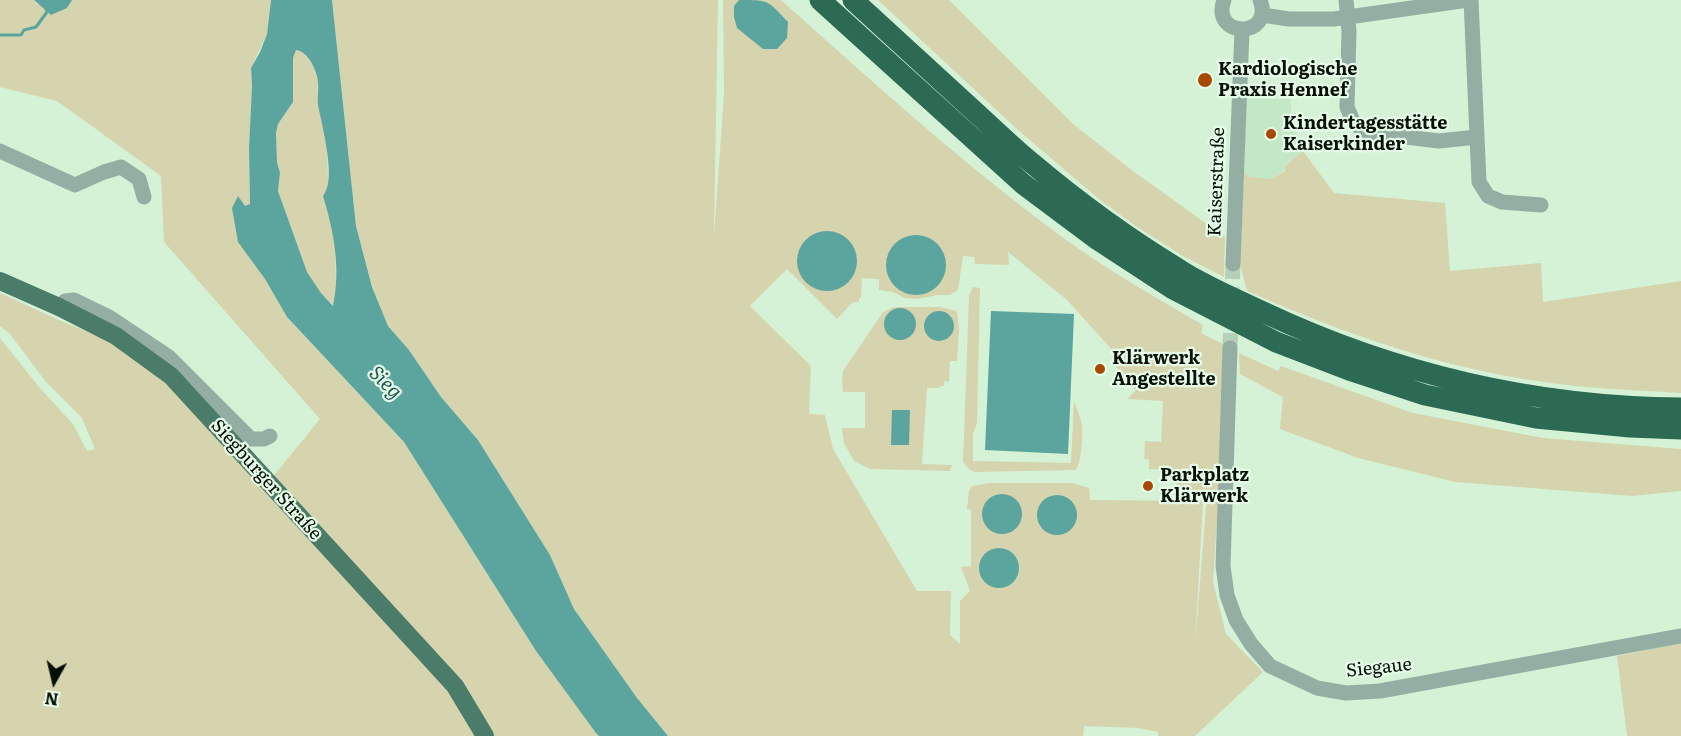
<!DOCTYPE html>
<html>
<head>
<meta charset="utf-8">
<style>
	body { margin:0 }
	#map { position:relative; width:1681px; height:736px; overflow:hidden; background:#d5f2d7; font-family:Literata,serif }
	canvas { display:block }
	.north { position:absolute; left:24px; top:652px; width:60px; height:60px; -webkit-text-stroke:4px #e6fee7; paint-order:stroke; rotate:188deg; font-size:16px; font-weight:700; line-height:24px; text-align:center; color:#050f06 }
	.north::after { content:''; display:block; margin:auto; width:21px; height:27px; background:#050f06; clip-path:polygon(50% 0,100% 100%,50% 72%,0 100%) }
</style>
</head>
<body>
<div id="map">
<canvas width="1681" height="736"></canvas>
<div class="north">N</div>
</div>
<script>
const c = document.querySelector('canvas').getContext('2d');
c.lineJoin = 'round';
function fill(path, color) { c.fillStyle = color; c.fill(path, 'evenodd'); }
function stroke(path, color, width, dash) { c.strokeStyle = color; c.lineWidth = width; c.lineCap = dash ? 'butt' : 'round'; c.setLineDash(dash || []); c.stroke(path); }
function drawText(font, color, halo, rows, align = 'center') {
  c.font = font + ' Literata,serif'; c.lineWidth = 4.5; c.setLineDash([]); c.textBaseline = 'middle'; c.strokeStyle = halo; c.fillStyle = color; for (const [text, x, y, turn = 0] of rows) {
    c.save(); c.translate(x, y); c.rotate((+turn || 0) * Math.PI / 180); c.textAlign = isNaN(turn) ? turn : align; if (halo) c.strokeText(text, 0, 0); c.fillText(text, 0, 0); c.restore();
  }
}
fill(new Path2D(`
	M 1246,99 L 1291,99 L 1291,117 L 1303,151 L 1285,165 L 1285,170 L 1271,179 L 1249,177 L 1244,172 Z`), '#c4e7c6');
fill(new Path2D(`
	M 0,0 L 34,0 L 37,4 L 67,8 L 72,0 L 271,0 L 267,34 L 251,68 L 252,86 L 249,148 L 250,205 L 245,206 L 265,279 L 287,317 L 404,442 L 536,651 L 599,736 L 0,736 L 0,338 L 39,387 L 73,424 L 87,451 L 95,449 L 82,418 L 46,382 L 10,334 L 0,326 L 0,293 L 59,320 L 168,365 L 270,480 L 320,419 L 164,242 L 161,176 L 57,101 L 0,87 Z
	M 332,0 L 718,0 L 714,236 L 724,93 L 723,0 L 781,0 C 866,76 951,153 1042,222 C 1092,261 1148,293 1203,325 L 1201,333 L 1225,345 L 1227,364 L 1213,582 L 1226,634 L 1263,672 L 1195,736 L 1158,736 L 1158,732 L 1138,728 L 1084,726 L 1083,736 L 668,736 L 637,699 L 574,609 L 550,555 L 478,440 L 441,397 L 409,350 L 388,326 L 372,287 L 356,226 ZM 1008,252 L 1067,300 L 1114,352 L 1113,363 L 1136,390 L 1127,399 L 1163,401 L 1161,442 L 1145,441 L 1144,459 L 1149,460 L 1149,469 L 1177,470 L 1176,497 L 1207,495 L 1195,645 L 1203,501 L 1090,500 L 1089,488 L 1072,483 L 990,483 L 972,486 L 969,491 L 967,509 L 971,510 L 971,566 L 961,567 L 970,591 L 960,601 L 960,644 L 950,635 L 951,591 L 917,591 L 833,449 C 831,437 827,427 825,415 L 809,414 L 811,366 L 750,306 L 787,269 L 837,319 L 853,302 L 859,302 L 859,298 L 861,298 L 862,278 L 879,279 L 879,290 L 893,292 L 905,298 L 917,299 L 938,295 L 950,295 L 958,290 L 963,256 L 974,257 L 975,264 L 1009,265 Z
	M 878,0 L 949,0 L 1073,124 L 1133,171 L 1225,237 L 1224,277 L 1183,256 L 1137,227 L 1100,200 L 1018,130 Z
	M 296,49 L 300,50 L 306,56 L 313,66 L 318,80 L 318,104 L 327,143 L 328,180 L 327,192 L 335,242 L 336,288 L 334,306 L 321,293 L 307,272 L 278,191 L 280,173 L 277,162 L 276,133 L 278,124 L 293,102 L 293,58 Z
	M 1303,151 L 1334,193 L 1445,203 L 1450,271 L 1541,263 L 1543,302 L 1681,281 L 1681,393 C 1635,390 1589,389 1544,382 C 1441,368 1342,333 1247,291 L 1240,264 L 1244,172 L 1249,177 L 1271,179 L 1285,171 L 1285,166 Z
	M 973,287 L 980,288 L 977,423 L 973,434 L 973,461 L 1071,463 L 1074,401 C 1077,409 1081,418 1082,426 C 1083,436 1081,463 1076,470 L 974,472 L 969,469 L 963,462 L 969,296 Z
	M 894,307 L 940,307 L 957,311 L 959,330 L 957,361 L 950,361 L 949,382 L 944,381 L 944,386 L 940,386 L 939,388 L 927,388 L 922,464 L 952,465 L 950,471 L 870,469 L 854,461 L 844,443 L 842,428 L 865,428 L 865,392 L 843,392 L 842,382 L 843,371 L 883,312 Z
	M 1239,353 L 1278,371 L 1281,366 L 1413,413 L 1543,438 L 1681,449 L 1681,491 L 1632,496 L 1455,482 L 1358,458 L 1280,429 L 1283,397 L 1240,374 Z
	M 1681,643 L 1681,736 L 1627,736 L 1617,656 Z`), '#d5d4ae');
fill(new Path2D(`
	M 34,0 L 72,0 L 67,8 L 51,15 Z
	M 271,0 L 332,0 L 356,226 L 372,287 L 388,326 L 409,350 L 441,397 L 478,440 L 550,555 L 574,609 L 637,698 L 668,736 L 599,736 L 596,733 L 536,651 L 404,442 L 287,317 L 265,279 L 238,242 L 232,208 L 238,196 L 245,206 L 250,204 L 249,148 L 252,86 L 251,68 L 260,52 L 267,34 ZM 296,50 C 308,51 317,71 318,82 C 319,90 317,98 318,105 C 322,126 337,180 323,196 C 334,232 341,269 333,306 L 321,293 L 307,272 L 278,191 L 280,173 L 277,162 L 276,133 L 278,124 L 293,102 L 293,58 Z
	M 739,0 C 770,0 767,0 788,22 L 787,38 L 777,49 L 763,49 L 737,28 L 734,17 L 734,6 Z
	M797 261a30 30 0 1 1 60 0a30 30 0 1 1-60 0Z
	M886 265a30 30 0 1 1 60 0a30 30 0 1 1-60 0Z
	M884 324a16 16 0 1 1 32 0a16 16 0 1 1-32 0Z
	M924 326a15 15 0 1 1 30 0a15 15 0 1 1-30 0Z
	M 991,311 L 1074,314 L 1068,454 L 985,450 Z
	M 892,410 L 910,410 L 909,445 L 891,445 Z
	M982 514a20 20 0 1 1 40 0a20 20 0 1 1-40 0Z
	M1037 515a20 20 0 1 1 40 0a20 20 0 1 1-40 0Z
	M979 568a20 20 0 1 1 40 0a20 20 0 1 1-40 0Z`), '#5ca59e');
stroke(new Path2D(`
	M 0,35 L 21,35 L 24,30 L 36,27 L 47,12 L 46,8`), '#5ca59e', 3);
stroke(new Path2D(`
	M 1230,348 L 1233,264`), '#b6d0b8', 15, [15, 8]);
stroke(new Path2D(`
	M 1224,0 C 1210,39 1275,38 1260,0
	M 1346,0 L 1349,31 L 1347,107 L 1353,121 L 1364,132 L 1439,141 L 1477,137
	M 1471,0 L 1479,182 L 1488,196 L 1502,202 L 1541,205
	M 1262,15 L 1289,19 L 1334,19 L 1468,0
	M 0,151 L 75,185 L 104,172 L 121,167 L 139,179 L 144,197
	M 1233,264 L 1242,30
	M 59,307 L 65,301 L 74,300 L 109,317 L 169,357 L 251,439 L 264,439 L 270,436
	M 1230,348 L 1223,566 L 1227,595 L 1236,620 L 1251,644 L 1270,666 L 1317,688 L 1346,693 L 1380,691 L 1681,636`), '#94aea3', 15);
stroke(new Path2D(`
	M 0,281 L 59,307 L 116,336 L 171,376 L 455,686 L 485,736`), '#4a7c69', 18);
stroke(new Path2D(`
	M 820,0 L 1023,184 L 1098,240 L 1173,289 L 1276,342 L 1349,370 L 1425,395 L 1536,418 L 1630,427 L 1681,429
	M 853,0 C 893,37 933,73 973,110 C 993,128 1012,147 1033,164 C 1078,202 1129,239 1180,270 C 1205,286 1234,298 1261,311 C 1394,374 1534,407 1681,408`), '#2c6a54', 21);
for (const [x, y, r, color] of [
	[1205,80,8,"#a94803"],
	[1271,134,6,"#a94803"],
	[1100,369,6,"#a94803"],
	[1148,486,6,"#a94803"]
]) { const dot = new Path2D(); dot.arc(x, y, r, 0, 2 * Math.PI); c.fillStyle = color; c.fill(dot); stroke(dot, '#e6fee7', 2); }
drawText('bold 18px', '#050f06', '#e6fee7', [
	["Kardiologische",1218,70],
	["Praxis Hennef",1218,91],
	["Kindertagesstätte",1283,124],
	["Kaiserkinder",1283,145],
	["Klärwerk",1112,359],
	["Angestellte",1112,380],
	["Parkplatz",1160,476],
	["Klärwerk",1160,497]
], 'left');
drawText('18px', '#050f06', '#e6fee7', [
	["Kaiserstraße",1217,182,-88],
	["Siegburger Straße",266,480,48],
	["Siegaue",1379,668,-6]
]);
drawText('italic 20px', '#1e5b56', '#e6fee7', [
	["Sieg",385,383,45]
]);
</script>
</body>
</html>
